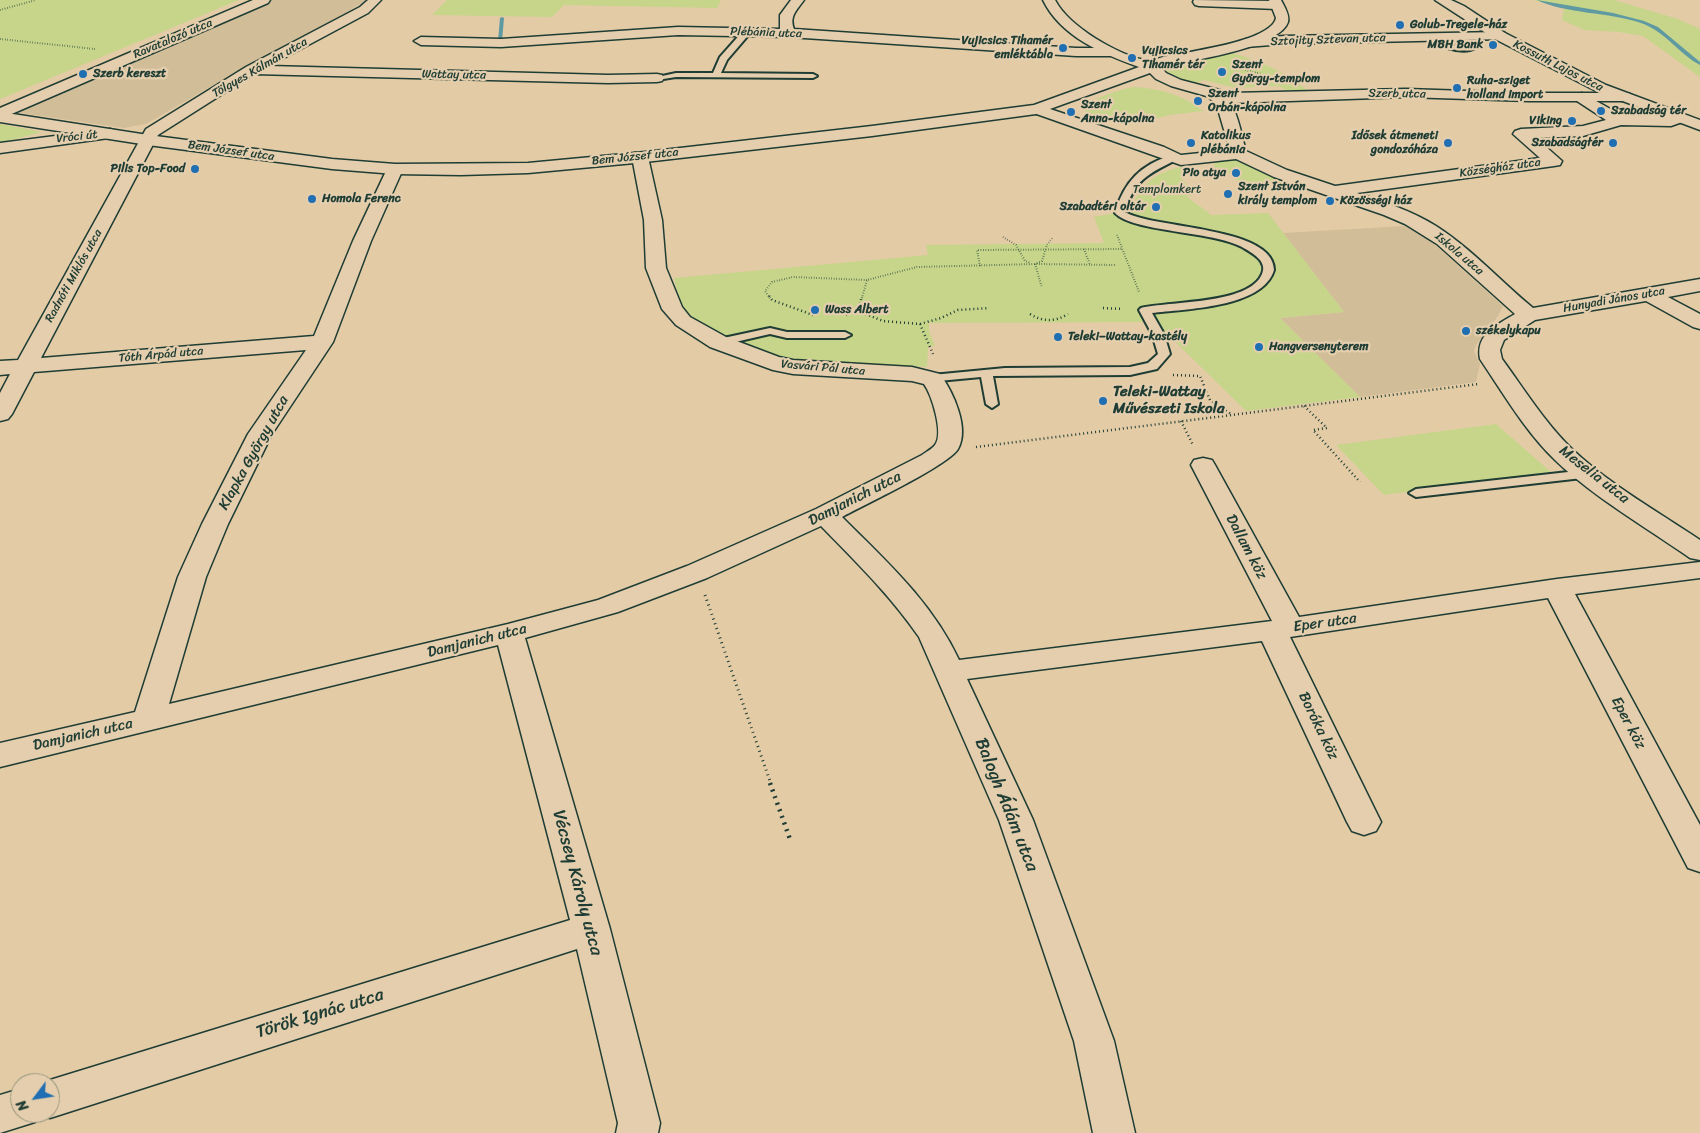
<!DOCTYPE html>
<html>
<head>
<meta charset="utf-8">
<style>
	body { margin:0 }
	#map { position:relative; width:1700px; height:1133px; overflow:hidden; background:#e3cba6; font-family:Sriracha,sans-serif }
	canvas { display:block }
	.north { position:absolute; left:10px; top:1073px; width:50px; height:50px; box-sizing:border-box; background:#e4cead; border:1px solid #95947d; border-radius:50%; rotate:239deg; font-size:14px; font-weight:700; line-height:20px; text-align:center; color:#1f3d34 }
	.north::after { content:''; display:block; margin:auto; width:18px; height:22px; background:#1f6fb2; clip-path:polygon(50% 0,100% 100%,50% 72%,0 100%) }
</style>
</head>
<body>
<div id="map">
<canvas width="1700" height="1133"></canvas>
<div class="north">N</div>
</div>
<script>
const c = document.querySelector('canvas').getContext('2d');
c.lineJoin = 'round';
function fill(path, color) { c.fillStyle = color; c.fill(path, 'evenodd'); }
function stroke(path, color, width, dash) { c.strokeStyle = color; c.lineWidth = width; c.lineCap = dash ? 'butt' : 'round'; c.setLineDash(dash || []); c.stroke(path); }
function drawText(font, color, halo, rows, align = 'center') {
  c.font = font + ' Sriracha,sans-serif'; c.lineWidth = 4.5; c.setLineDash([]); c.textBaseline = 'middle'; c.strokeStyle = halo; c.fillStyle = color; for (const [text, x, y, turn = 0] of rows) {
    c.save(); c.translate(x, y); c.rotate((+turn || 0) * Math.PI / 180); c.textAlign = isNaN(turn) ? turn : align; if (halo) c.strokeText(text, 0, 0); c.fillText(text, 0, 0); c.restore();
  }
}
fill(new Path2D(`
	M 271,0 L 366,0 L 309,36 L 231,75 L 146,124 L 124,128 L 20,113 L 23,108 Z
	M 1405,226 L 1426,237 L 1503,306 L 1498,316 L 1476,345 L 1474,351 L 1480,364 L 1476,382 L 1360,397 L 1280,318 L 1344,312 L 1283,233 Z`), '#d2bd99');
fill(new Path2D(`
	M 0,0 L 239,0 L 0,99 Z
	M 447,0 L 721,0 L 717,8 L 564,5 L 552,17 L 432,15 Z
	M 1533,0 L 1614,0 L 1678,19 L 1700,29 L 1700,77 L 1643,36 L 1619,32 L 1584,30 L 1562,20 L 1564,8 Z
	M 1233,53 C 1263,62 1282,71 1307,90 L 1286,90 L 1279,86 L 1236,88 L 1203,80 L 1193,85 L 1166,74 L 1161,68 L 1162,65 Z
	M 1134,87 C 1159,88 1184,95 1203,111 L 1170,115 L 1130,125 L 1109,122 L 1094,117 L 1083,110 L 1083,107 C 1098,97 1116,90 1134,87 Z
	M 0,124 L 42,132 L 0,143 Z
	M 1215,160 L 1239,160 L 1296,182 L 1254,191 L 1250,188 L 1245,188 L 1229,173 L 1217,174 L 1214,167 Z
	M 1185,166 L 1196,173 L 1180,177 L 1194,192 L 1190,192 L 1192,196 L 1187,196 C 1194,204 1203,207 1211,215 L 1268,213 L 1344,312 L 1280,318 L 1360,397 L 1246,411 L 1155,322 L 929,323 L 929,331 L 935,346 L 928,346 L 927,367 L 782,358 C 752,351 702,334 684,307 C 678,299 676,287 674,278 L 928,255 L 926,245 L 1104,243 L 1094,217 L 1142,208 L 1135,205 L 1134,202 C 1145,179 1161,171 1185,166 Z
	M 1496,424 L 1551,472 L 1384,495 L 1336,445 Z`), '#c6d58a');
fill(new Path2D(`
	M 1537,0 L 1613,13 L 1644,21 L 1658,27 L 1700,62 L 1700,65 C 1679,54 1666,32 1641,23 C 1609,12 1566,14 1537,0 Z
	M 502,17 L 504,18 L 502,41 L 500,42 L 498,41 L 500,18 Z`), '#5f99a1');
const service = new Path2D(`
	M 744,30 L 751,32 L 727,60 L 721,73 L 813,74 L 817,76 L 813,78 L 676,77 L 657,80 L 653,78 L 676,73 L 713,73 L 720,57 Z
	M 1427,35 C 1436,35 1441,42 1449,45 C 1458,47 1469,42 1477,47 C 1463,56 1440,46 1427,39 Z
	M 1173,155 L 1176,156 L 1176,160 C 1148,174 1134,180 1125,212 C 1153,229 1274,226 1274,270 C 1263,308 1184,309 1152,313 L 1164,334 L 1170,354 L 1157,369 L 1130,375 L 993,376 L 998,404 L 992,408 L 986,404 L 981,377 L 928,382 L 926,379 L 932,375 L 1005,368 L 1130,367 L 1148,363 L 1158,354 L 1152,334 L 1139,310 L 1141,308 C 1168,301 1249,305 1262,274 C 1268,261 1252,253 1242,247 C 1212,231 1132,232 1115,213 C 1124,182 1141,164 1173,155 Z
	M 770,328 L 787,332 L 845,332 L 851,335 L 845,338 L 787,338 L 770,334 L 718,346 L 712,342 L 714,340 Z
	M 1586,470 L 1593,474 L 1591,477 L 1416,497 L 1409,493 L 1416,489 Z`);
const minor = new Path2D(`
	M 253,0 L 270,0 L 268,3 L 0,119 L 0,108 Z
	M 368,0 L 381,0 L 368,13 L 269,66 L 608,75 L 657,74 L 662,75 L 664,78 L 662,81 L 657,82 L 608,83 L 254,74 L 158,135 L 41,358 L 314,336 L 353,241 L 387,169 L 389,165 L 401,165 L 403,169 L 371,241 L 333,342 L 272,434 L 228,524 L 206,577 L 169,704 L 508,624 L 598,600 L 687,566 L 816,509 L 922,455 C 926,452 932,449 935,445 C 944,434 932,395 924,384 L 912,381 L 793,374 L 773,370 L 710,347 L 676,325 L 662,309 L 646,268 L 644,220 L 632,157 L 634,153 L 646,153 L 648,157 L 662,220 L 666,268 L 682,307 L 690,317 L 726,337 L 779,357 L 793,360 L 912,367 L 940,374 C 953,392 970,428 958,449 C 949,465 862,506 842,517 C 886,561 932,602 959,660 L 1272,621 L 1191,465 L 1194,460 L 1203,458 L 1212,460 L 1215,465 L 1299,617 L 1557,579 L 1700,562 L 1700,578 L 1575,594 L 1700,825 L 1700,872 L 1688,868 L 1548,598 L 1290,637 L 1381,822 L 1376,831 L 1364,835 L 1352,831 L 1347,822 L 1262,641 L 967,679 L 1033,820 L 1114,1041 L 1135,1133 L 1093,1133 L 1074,1041 L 999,820 L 919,637 C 891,596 856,562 821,526 L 707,578 L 618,612 L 525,638 L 610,929 L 660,1123 L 658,1133 L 616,1133 L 618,1123 L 577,949 L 50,1118 L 38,1114 L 35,1122 L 0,1133 L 0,1095 L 20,1089 L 20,1113 L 50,1113 L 50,1083 L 42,1083 L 50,1080 L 570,920 L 498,645 L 0,767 L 0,743 L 135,712 L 178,577 L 202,524 L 248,434 L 306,350 L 34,372 L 12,414 L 8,419 L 0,421 L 0,393 L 10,374 L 0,375 L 0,361 L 18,360 L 146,129 L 246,67 L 360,7 Z
	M 791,0 L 804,0 C 797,10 789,16 794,29 L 1076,48 L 1110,48 L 1117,52 L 1110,56 L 1076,56 L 789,37 L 678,35 L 501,47 L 421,45 L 414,41 L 421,37 L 501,39 L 678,27 L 780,29 L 780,15 Z
	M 1194,0 L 1277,1 L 1283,5 L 1277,9 L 1199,6 L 1195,5 L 1193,2 Z
	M 1500,32 L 1505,33 L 1507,36 L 1505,39 L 1284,44 L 1246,47 L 1239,43 L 1246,39 L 1284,36 Z
	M 1213,90 C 1237,95 1240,132 1246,151 L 1287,170 L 1335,186 L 1540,158 L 1513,134 L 1515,131 L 1521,129 L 1583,126 L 1606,120 L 1577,101 L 1574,98 L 1577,95 L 1582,93 L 1621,115 L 1685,115 L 1688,118 L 1685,121 L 1671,126 L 1621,125 L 1583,136 L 1536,138 L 1562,161 L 1560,165 L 1554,166 L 1357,193 C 1384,202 1412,211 1436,226 C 1472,249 1500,281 1533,308 L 1700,279 L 1700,291 L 1668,297 L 1700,314 L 1700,329 L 1693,327 L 1646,301 L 1535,320 L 1504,340 L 1500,350 L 1502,359 C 1524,389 1545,423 1572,449 C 1610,485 1657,511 1700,540 L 1700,560 L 1690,558 C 1647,528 1592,496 1555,460 C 1525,431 1503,393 1480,359 C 1475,334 1497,325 1515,314 L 1437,244 L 1405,224 L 1384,215 L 1274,177 L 1236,159 L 1181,165 L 1031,112 L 1028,109 L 1031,106 L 1041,106 L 1164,147 L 1181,155 L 1230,150 L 1217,106 L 1206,94 L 1208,91 Z
	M 110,129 L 116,131 L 118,134 L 116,137 L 0,153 L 0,143 Z`);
const tertiary = new Path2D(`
	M 1043,0 L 1055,0 C 1069,27 1119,56 1149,61 C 1153,61 1159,58 1163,57 C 1185,52 1271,42 1276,18 L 1269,0 L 1281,0 C 1284,6 1290,15 1288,22 C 1279,48 1191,61 1167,65 L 1161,67 L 1166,73 L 1181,80 L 1231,93 L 1406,89 L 1529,93 L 1625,93 L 1630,94 L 1632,97 L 1630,100 L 1625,101 L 1529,101 L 1406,97 L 1231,103 L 1171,86 L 1156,79 L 1150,73 L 1036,114 L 872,136 L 645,162 L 528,173 L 461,175 L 395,174 L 332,169 L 148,145 L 0,122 L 0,112 L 148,135 L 332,159 L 395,164 L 528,163 L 645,152 L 872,126 L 1034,105 L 1139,67 C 1103,54 1061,37 1043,0 Z`);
const secondary = new Path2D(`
	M 1435,0 L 1451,0 L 1464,6 L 1505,33 L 1606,85 L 1700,120 L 1700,130 L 1596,91 L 1495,39 Z`);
stroke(service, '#1f3d34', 4);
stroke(minor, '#1f3d34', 3);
stroke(tertiary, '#1f3d34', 3);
stroke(secondary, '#1f3d34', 3);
stroke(new Path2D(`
	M 0,10 L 36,0
	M 0,39 L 95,49
	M 1238,68 L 1261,74
	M 1117,235 L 1139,292
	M 1003,237 L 1016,245 L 1025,261 L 1031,263
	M 1084,249 L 1090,265
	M 1037,263 L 1042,261 L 1047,245 L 1053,237
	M 1035,264 L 1042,288
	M 980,266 L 977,250 L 1122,249
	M 770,298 L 765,291 L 772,282 L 793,277 L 867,280
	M 862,298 L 867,280 L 917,267 L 1035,264 L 1115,265`), '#1f3d34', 2, [0.5, 2]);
stroke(new Path2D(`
	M 769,296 L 772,300 L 813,315
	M 1103,308 L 1123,309
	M 858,311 L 883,321 L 920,324 L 933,354
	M 1030,314 C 1043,322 1055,322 1068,314
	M 846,315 L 858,311 L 862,296
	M 920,324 L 941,318 L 958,310 L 989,308
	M 1173,375 L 1200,376 L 1210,400 L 1231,414
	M 1304,406 L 1327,428 L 1313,430 L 1360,482
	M 1181,421 L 1193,445
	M 976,447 L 1479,384`), '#1f3d34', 2.5, [1, 3]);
stroke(new Path2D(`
	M 705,595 L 771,784`), '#1f3d34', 3, [1, 4]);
stroke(new Path2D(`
	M 770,783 L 791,842`), '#1f3d34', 4.5, [2, 5]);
fill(service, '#e4cead');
fill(minor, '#e4cead');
fill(tertiary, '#e4cead');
fill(secondary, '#e4cead');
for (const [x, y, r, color] of [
	[1400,25,5,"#1f6fb2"],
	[1493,45,5,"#1f6fb2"],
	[1063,48,5,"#1f6fb2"],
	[1132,58,5,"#1f6fb2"],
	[1222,72,5,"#1f6fb2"],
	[83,74,5,"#1f6fb2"],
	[1457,88,5,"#1f6fb2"],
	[1198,101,5,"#1f6fb2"],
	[1601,111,5,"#1f6fb2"],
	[1071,112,5,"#1f6fb2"],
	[1572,121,5,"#1f6fb2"],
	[1191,143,5,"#1f6fb2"],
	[1448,143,5,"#1f6fb2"],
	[1613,143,5,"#1f6fb2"],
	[195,169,5,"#1f6fb2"],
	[1236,173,5,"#1f6fb2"],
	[1228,194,5,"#1f6fb2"],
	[312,199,5,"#1f6fb2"],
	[1330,201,5,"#1f6fb2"],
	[1156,207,5,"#1f6fb2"],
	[815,310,5,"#1f6fb2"],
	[1466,331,5,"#1f6fb2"],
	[1058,337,5,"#1f6fb2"],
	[1259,347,5,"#1f6fb2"],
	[1103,401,5,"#1f6fb2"]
]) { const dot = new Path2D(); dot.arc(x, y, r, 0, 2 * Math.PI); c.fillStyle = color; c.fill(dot); stroke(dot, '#e4cead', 2); }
drawText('bold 12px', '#1f3d34', '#e4cead', [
	["Golub-Tregele-ház",1410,25],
	["Vujicsics Tihamér",1053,41,"right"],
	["emléktábla",1053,55,"right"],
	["MBH Bank",1483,45,"right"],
	["Vujicsics",1142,51],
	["Tihamér tér",1142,65],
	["Szent",1232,65],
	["György-templom",1232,79],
	["Szerb kereszt",93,74],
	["Ruha-sziget",1467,81],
	["holland import",1467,95],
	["Szent",1208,94],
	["Orbán-kápolna",1208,108],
	["Szent",1081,105],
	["Anna-kápolna",1081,119],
	["Szabadság tér",1611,111],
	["Viking",1562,121,"right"],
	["Katolikus",1201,136],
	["plébánia",1201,150],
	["Idősek átmeneti",1438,136,"right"],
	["gondozóháza",1438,150,"right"],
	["Szabadságtér",1603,143,"right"],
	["Pilis Top-Food",185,169,"right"],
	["Pio atya",1226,173,"right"],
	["Szent István",1238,187],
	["király templom",1238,201],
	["Homola Ferenc",322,199],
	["Közösségi ház",1340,201],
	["Szabadtéri oltár",1146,207,"right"],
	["Wass Albert",825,310],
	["székelykapu",1476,331],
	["Teleki–Wattay-kastély",1068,337],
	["Hangversenyterem",1269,347]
], 'left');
drawText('12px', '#1f3d34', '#e4cead', [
	["Plébánia utca",766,33,2],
	["Ravatalozó utca",173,39,-23],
	["Sztojity Sztevan utca",1328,40,-2],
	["Kossuth Lajos utca",1558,66,27],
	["Tölgyes Kálmán utca",260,68,-30],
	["Wattay utca",454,75,1],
	["Szerb utca",1397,94,1],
	["Vróci út",77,137,-6],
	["Bem József utca",231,151,8],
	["Bem József utca",635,157,-6],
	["Községház utca",1500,168,-8],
	["Iskola utca",1459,254,40],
	["Radnóti Miklós utca",74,276,-61],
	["Hunyadi János utca",1614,300,-10],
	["Tóth Árpád utca",161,355,-5],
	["Vasvári Pál utca",823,368,5]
]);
drawText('12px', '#274538', '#e4cead', [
	["Templomkert",1167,190]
]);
drawText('bold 15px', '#1f3d34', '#e4cead', [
	["Teleki-Wattay",1113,392],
	["Művészeti Iskola",1113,409]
], 'left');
drawText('15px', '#1f3d34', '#e4cead', [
	["Klapka György utca",254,453,-61],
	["Meselia utca",1594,475,38],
	["Damjanich utca",855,499,-27],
	["Dallam köz",1246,547,62],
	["Eper utca",1325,623,-8],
	["Damjanich utca",477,641,-14],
	["Eper köz",1628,723,62],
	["Boróka köz",1318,726,64],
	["Damjanich utca",83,735,-13]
]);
drawText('18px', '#1f3d34', '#e4cead', [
	["Balogh Ádám utca",1006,805,68],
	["Vécsey Károly utca",577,883,75],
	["Török Ignác utca",320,1014,-17]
]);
</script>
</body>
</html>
